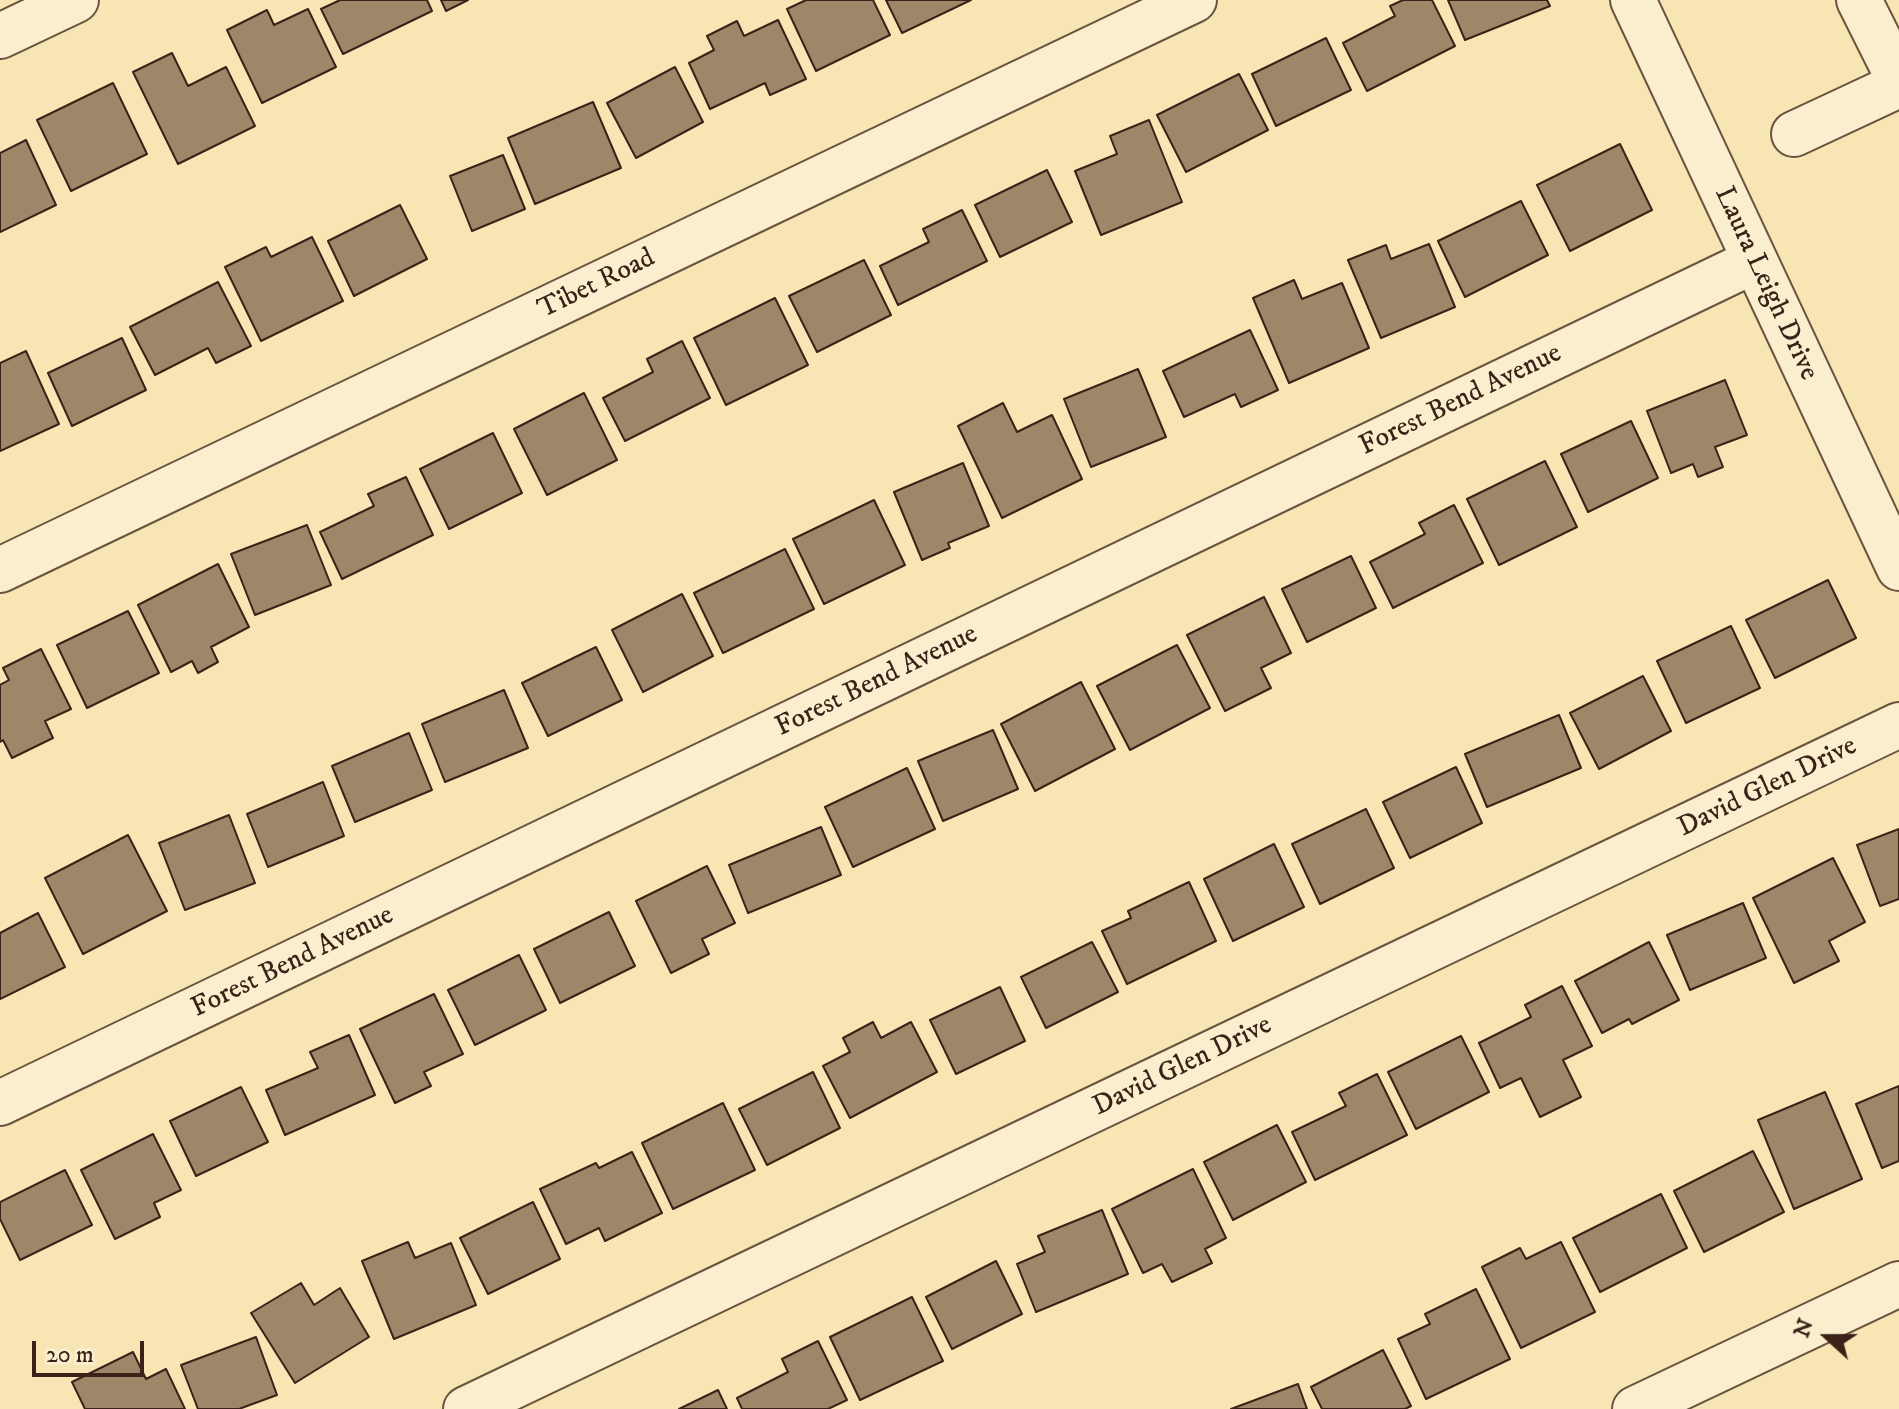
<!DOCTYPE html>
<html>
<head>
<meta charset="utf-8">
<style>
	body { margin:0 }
	#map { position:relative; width:1899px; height:1409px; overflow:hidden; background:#f8e5b4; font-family:"IM FELL DW Pica",serif }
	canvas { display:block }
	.north { position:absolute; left:1787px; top:1297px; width:80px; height:80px; -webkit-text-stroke:6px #faeece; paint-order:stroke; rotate:291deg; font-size:22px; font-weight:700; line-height:32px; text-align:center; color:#3a2218 }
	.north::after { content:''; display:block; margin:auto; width:28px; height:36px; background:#3a2218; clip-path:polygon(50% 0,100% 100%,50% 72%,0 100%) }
	.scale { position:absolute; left:32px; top:1341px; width:112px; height:36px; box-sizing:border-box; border:4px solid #3a2218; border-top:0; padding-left:10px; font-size:24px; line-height:28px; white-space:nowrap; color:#3a2218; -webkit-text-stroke:6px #faeece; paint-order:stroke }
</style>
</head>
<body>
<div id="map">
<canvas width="1899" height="1409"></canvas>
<div class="north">N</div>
<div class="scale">20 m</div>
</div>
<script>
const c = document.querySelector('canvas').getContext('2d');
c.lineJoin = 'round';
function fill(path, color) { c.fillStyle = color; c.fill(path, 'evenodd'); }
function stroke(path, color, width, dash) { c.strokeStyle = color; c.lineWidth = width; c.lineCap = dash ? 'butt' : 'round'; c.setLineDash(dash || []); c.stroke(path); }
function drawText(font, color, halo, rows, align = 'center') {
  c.font = font + ' "IM FELL DW Pica",serif'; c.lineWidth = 8; c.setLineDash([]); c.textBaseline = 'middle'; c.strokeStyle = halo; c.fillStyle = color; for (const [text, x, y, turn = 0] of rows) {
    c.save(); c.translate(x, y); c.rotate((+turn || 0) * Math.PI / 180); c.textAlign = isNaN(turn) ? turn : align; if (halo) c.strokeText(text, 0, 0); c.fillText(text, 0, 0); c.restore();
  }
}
const building = new Path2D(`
	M 340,0 L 427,0 L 432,11 L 343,54 L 321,9 Z
	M 441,0 L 468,0 L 446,11 Z
	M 806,0 L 873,0 L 890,35 L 816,71 L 787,9 Z
	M 886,0 L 971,0 L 902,33 Z
	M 1403,0 L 1432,0 L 1455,46 L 1367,91 L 1343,43 L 1395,16 L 1390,6 Z
	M 1448,0 L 1547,0 L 1550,6 L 1465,40 Z
	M 308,9 L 336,67 L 262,103 L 227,30 L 267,10 L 274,25 Z
	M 778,20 L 806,79 L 770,95 L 765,83 L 710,109 L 689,63 L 714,50 L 707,36 L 737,21 L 744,36 Z
	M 1326,38 L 1351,90 L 1276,126 L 1252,74 Z
	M 172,53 L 188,86 L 226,67 L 255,126 L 178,164 L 133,72 Z
	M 675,67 L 703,122 L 636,158 L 607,103 Z
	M 1239,74 L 1268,130 L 1186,172 L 1157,115 Z
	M 113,83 L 147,154 L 71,191 L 37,120 Z
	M 593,102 L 621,168 L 535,204 L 508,138 Z
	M 1149,120 L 1182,202 L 1101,235 L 1075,171 L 1117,154 L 1110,136 Z
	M 26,140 L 56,205 L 0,232 L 0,153 Z
	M 1620,144 L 1652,210 L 1570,251 L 1537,185 Z
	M 503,155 L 525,209 L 472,231 L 450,176 Z
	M 1047,170 L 1072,222 L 1000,257 L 975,205 Z
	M 1521,201 L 1548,255 L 1465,297 L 1438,241 Z
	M 400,205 L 427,259 L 354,296 L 328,241 Z
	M 962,210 L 987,261 L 898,305 L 880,266 L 929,242 L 923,229 Z
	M 312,237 L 343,301 L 261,341 L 225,267 L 266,247 L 271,257 Z
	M 1429,244 L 1455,307 L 1381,338 L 1348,260 L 1386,245 L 1391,259 Z
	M 864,260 L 891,315 L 817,352 L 789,296 Z
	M 1294,280 L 1302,299 L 1342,283 L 1369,348 L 1289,383 L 1253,298 Z
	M 218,282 L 251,346 L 216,363 L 208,348 L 155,375 L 130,327 Z
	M 775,298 L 808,365 L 726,405 L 694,338 Z
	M 1250,330 L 1278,390 L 1241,407 L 1235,394 L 1184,417 L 1163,371 Z
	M 122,338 L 146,390 L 72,426 L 48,373 Z
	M 682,341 L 710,398 L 625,441 L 603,398 L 653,372 L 647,359 Z
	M 26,351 L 59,424 L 0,451 L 0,363 Z
	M 1138,369 L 1166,437 L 1091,467 L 1064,399 Z
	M 1725,380 L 1747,435 L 1715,447 L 1723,467 L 1698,477 L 1693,464 L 1671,473 L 1647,411 Z
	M 584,393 L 617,460 L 547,495 L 514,429 Z
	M 1003,403 L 1017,432 L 1052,415 L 1082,479 L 1002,518 L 958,426 Z
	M 1631,421 L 1658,478 L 1588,512 L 1561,454 Z
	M 493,433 L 522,493 L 449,529 L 420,469 Z
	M 1545,461 L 1577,527 L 1499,565 L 1467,499 Z
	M 963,463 L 989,526 L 948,543 L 950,548 L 922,560 L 894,492 Z
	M 406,477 L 433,535 L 342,579 L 320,532 L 374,506 L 368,494 Z
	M 874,500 L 905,565 L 824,604 L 793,539 Z
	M 1454,505 L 1483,563 L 1393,608 L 1370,562 L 1425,534 L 1419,523 Z
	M 307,525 L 331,585 L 255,615 L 231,554 Z
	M 785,549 L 814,609 L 723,653 L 694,593 Z
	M 1351,556 L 1376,608 L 1307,642 L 1282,589 Z
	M 218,564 L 249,627 L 211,647 L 218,662 L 198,673 L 192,661 L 171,672 L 138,605 Z
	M 1828,580 L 1856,638 L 1775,678 L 1746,620 Z
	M 682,594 L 713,656 L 643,692 L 612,630 Z
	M 1264,597 L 1291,653 L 1261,668 L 1271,688 L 1225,711 L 1187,635 Z
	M 128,611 L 159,673 L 87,708 L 57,645 Z
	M 1731,626 L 1760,688 L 1686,723 L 1657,661 Z
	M 1177,645 L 1210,708 L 1130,750 L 1097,686 Z
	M 596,647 L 622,700 L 548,736 L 522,683 Z
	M 41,649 L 71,709 L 45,721 L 53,738 L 12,758 L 3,740 L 0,742 L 0,685 L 9,680 L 3,668 Z
	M 1643,676 L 1671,731 L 1599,769 L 1570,713 Z
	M 1081,682 L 1115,749 L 1035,791 L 1001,724 Z
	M 504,690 L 528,748 L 445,782 L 422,724 Z
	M 1559,715 L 1581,768 L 1487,807 L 1465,754 Z
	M 993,730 L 1018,789 L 943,821 L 918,761 Z
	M 409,733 L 432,790 L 355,822 L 332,766 Z
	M 1456,767 L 1482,823 L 1410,858 L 1383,802 Z
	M 907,768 L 935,829 L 853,867 L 825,807 Z
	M 323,782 L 344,836 L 268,867 L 247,814 Z
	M 1366,809 L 1394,868 L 1320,904 L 1292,844 Z
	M 229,815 L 255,883 L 185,910 L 159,843 Z
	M 821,827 L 841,875 L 748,913 L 729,865 Z
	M 1899,829 L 1899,899 L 1880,906 L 1857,845 Z
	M 128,835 L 167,911 L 83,954 L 45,878 Z
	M 1274,844 L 1304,907 L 1233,941 L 1204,879 Z
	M 1833,858 L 1865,922 L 1829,941 L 1839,961 L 1794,983 L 1753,898 Z
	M 707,866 L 735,923 L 702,939 L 709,954 L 671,973 L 636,901 Z
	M 1189,882 L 1216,941 L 1127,984 L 1102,931 L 1131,918 L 1128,911 Z
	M 1743,903 L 1766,958 L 1690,990 L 1667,935 Z
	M 609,912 L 635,966 L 560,1003 L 534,949 Z
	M 38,913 L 65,967 L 0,999 L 0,933 Z
	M 1092,942 L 1118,992 L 1046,1028 L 1021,977 Z
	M 1649,942 L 1679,1000 L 1632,1024 L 1629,1019 L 1602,1033 L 1575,981 Z
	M 519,955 L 546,1010 L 475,1045 L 448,990 Z
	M 1562,986 L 1592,1046 L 1563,1060 L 1581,1097 L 1540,1117 L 1521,1078 L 1500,1088 L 1479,1043 L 1531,1017 L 1525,1005 Z
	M 1000,987 L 1025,1041 L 956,1074 L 930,1020 Z
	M 434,994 L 463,1054 L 424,1072 L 431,1086 L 395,1103 L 360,1029 Z
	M 873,1022 L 881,1038 L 911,1022 L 937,1072 L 850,1118 L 823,1066 L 850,1052 L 843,1038 Z
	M 349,1035 L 375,1095 L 285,1135 L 266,1090 L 318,1068 L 310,1052 Z
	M 1461,1036 L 1489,1092 L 1416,1129 L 1388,1072 Z
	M 813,1072 L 840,1128 L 767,1165 L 739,1109 Z
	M 1377,1074 L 1407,1135 L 1315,1180 L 1292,1132 L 1346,1106 L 1339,1093 Z
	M 1899,1086 L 1899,1161 L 1882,1168 L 1856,1104 Z
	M 241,1087 L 268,1142 L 196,1176 L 170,1121 Z
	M 1825,1092 L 1862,1179 L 1794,1209 L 1758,1120 Z
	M 723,1103 L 755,1170 L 673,1209 L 642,1143 Z
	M 1277,1125 L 1306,1182 L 1233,1220 L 1204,1162 Z
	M 153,1134 L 181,1190 L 154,1203 L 160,1217 L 115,1239 L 81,1170 Z
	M 1753,1151 L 1784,1212 L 1704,1252 L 1674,1191 Z
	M 632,1152 L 662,1213 L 605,1241 L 599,1228 L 566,1244 L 540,1189 L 596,1163 L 599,1168 Z
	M 1193,1169 L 1226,1238 L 1205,1249 L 1212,1263 L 1172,1282 L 1162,1264 L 1143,1273 L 1112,1209 Z
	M 65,1170 L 92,1225 L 20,1260 L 0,1219 L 0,1202 Z
	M 1661,1194 L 1687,1248 L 1600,1292 L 1573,1238 Z
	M 533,1202 L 560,1259 L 488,1294 L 460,1238 Z
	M 1102,1210 L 1128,1274 L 1036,1312 L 1017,1264 L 1045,1252 L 1038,1236 Z
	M 408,1242 L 415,1258 L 451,1243 L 476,1305 L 394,1339 L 362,1261 Z
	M 1561,1242 L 1595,1312 L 1521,1348 L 1482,1267 L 1520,1248 L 1526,1259 Z
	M 996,1261 L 1022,1314 L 952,1349 L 926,1297 Z
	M 301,1283 L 314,1305 L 340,1288 L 369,1337 L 295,1383 L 251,1313 Z
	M 1476,1289 L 1510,1359 L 1426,1399 L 1398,1339 L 1430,1324 L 1425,1314 Z
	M 912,1297 L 943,1361 L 860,1400 L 830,1337 Z
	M 256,1337 L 277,1395 L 239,1409 L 198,1409 L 181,1365 Z
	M 818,1341 L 847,1400 L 828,1409 L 742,1409 L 737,1398 L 788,1372 L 782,1359 Z
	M 1383,1350 L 1411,1406 L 1405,1409 L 1322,1409 L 1311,1387 Z
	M 133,1352 L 146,1379 L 166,1369 L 185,1409 L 85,1409 L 72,1382 Z
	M 1298,1384 L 1307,1409 L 1231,1409 Z
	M 718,1390 L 727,1409 L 679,1409 Z`);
fill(building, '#9d8769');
stroke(building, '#3a2218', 2);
const minor = new Path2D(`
	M 1633,0 L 1899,568
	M 1859,0 L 1899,80
	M 0,36 L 76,0
	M 1794,134 L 1899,85
	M 0,570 L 1194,0
	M 0,1103 L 1754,261
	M 466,1409 L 1899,725
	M 1635,1409 L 1899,1284`);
stroke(minor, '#6a533f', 48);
stroke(minor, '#faeece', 44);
drawText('28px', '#3a2218', '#faeece', [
	["Laura Leigh Drive",1765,284,65],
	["Tibet Road",597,285,-26],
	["Forest Bend Avenue",1461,401,-26],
	["Forest Bend Avenue",877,682,-26],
	["David Glen Drive",1768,788,-26],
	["Forest Bend Avenue",293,963,-26],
	["David Glen Drive",1183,1067,-26]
]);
</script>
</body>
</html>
